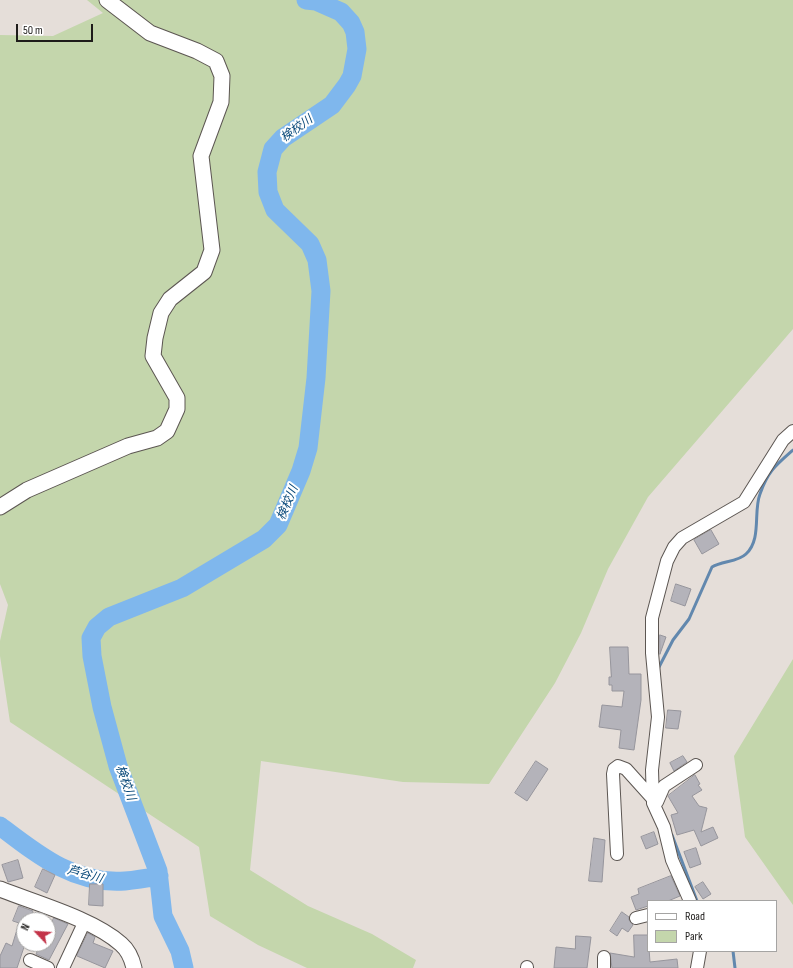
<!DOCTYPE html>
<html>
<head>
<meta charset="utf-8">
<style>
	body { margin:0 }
	#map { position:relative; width:793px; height:968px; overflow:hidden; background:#e5ded9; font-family:"Sofia Sans Condensed",sans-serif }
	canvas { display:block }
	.legend { position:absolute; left:647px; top:900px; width:130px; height:52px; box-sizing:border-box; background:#fff; border:1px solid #a5a4a3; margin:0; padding:5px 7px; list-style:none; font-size:12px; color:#1e1c1a }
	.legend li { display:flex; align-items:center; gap:8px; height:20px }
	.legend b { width:20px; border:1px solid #a5a4a3 }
	.north { position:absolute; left:16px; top:912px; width:40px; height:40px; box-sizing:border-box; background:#fff; border:1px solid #a5a4a3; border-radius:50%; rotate:295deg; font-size:11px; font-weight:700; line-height:16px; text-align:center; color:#1e1c1a }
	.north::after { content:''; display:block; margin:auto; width:14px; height:18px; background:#c33348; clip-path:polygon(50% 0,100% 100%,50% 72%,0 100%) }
	.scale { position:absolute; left:16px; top:24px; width:77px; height:18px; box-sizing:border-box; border:2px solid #1e1c1a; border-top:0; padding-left:5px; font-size:12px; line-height:14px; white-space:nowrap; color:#1e1c1a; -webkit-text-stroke:3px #fff; paint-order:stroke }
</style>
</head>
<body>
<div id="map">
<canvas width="793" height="968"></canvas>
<ul class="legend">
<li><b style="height:5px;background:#fff"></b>Road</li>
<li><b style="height:11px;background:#c4d6ac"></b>Park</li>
</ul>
<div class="north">N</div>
<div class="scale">50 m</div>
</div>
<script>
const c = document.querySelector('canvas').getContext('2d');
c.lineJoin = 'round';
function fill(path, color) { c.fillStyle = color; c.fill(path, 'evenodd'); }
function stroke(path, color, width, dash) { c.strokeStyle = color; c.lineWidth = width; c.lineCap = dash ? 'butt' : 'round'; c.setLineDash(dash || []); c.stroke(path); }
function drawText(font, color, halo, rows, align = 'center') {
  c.font = font + ' "Sofia Sans Condensed","Noto Sans JP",sans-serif'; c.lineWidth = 4; c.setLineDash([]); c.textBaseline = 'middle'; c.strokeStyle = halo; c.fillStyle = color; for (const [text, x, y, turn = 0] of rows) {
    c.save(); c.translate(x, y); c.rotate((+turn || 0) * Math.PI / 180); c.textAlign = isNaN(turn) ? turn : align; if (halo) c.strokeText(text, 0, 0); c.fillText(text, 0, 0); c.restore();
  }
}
fill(new Path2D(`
	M 87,0 L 793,0 L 793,329 L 648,497 L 608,569 L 581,633 L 555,683 L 489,784 L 403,782 L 261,761 L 250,870 L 308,906 L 372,934 L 416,960 L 413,968 L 307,968 L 258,945 L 210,916 L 199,847 L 10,722 L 0,656 L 0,641 L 8,605 L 0,584 L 0,35 L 53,36 L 103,13 Z
	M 793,659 L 793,905 L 745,837 L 734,756 Z`), '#c4d6ac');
stroke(new Path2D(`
	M 658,669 L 673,640 L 689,619 L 712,567 C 722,561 738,562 746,554 C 762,539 753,512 760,494 C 768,471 776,465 793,450
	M 672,835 L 697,901
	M 733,951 L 735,968`), '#6288ae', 3);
stroke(new Path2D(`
	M 0,826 C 38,855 75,885 125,881 C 136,880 148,878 159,876
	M 184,968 L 180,951 L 163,916 L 158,871 L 118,766 L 102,707 L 92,656 L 91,638 L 97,627 L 109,617 L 182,588 L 264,539 L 278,525 L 301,471 L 308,448 L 316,378 L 321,291 L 317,260 L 310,244 L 275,210 L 268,192 L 267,172 L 273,149 L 283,138 L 332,105 L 347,85 L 352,76 L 357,49 L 355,32 L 351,23 L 341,12 L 316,1 L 306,0`), '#7fb7ed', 19);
const building = new Path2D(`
	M 711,530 L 719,544 L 702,554 L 694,540 Z
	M 676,584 L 691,589 L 685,606 L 671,601 Z
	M 660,635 L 666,637 L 660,654 Z
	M 610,647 L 628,647 L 629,674 L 641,674 L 641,700 L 634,750 L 619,748 L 621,730 L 599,727 L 602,705 L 622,707 L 624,691 L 612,691 L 612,685 L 609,685 L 609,677 L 611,677 Z
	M 668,710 L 681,711 L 678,729 L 666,728 Z
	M 683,756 L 687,762 L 674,771 L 670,763 Z
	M 536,761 L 548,769 L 527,801 L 515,793 Z
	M 695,775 L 700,784 L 698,785 L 702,790 L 692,796 L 699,806 L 707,808 L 701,832 L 713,827 L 718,838 L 701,846 L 694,830 L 677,835 L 671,815 L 678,813 L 668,796 Z
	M 654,832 L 658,844 L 646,849 L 641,837 Z
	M 594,838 L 605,840 L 602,882 L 589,881 Z
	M 696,848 L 701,864 L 690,868 L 684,852 Z
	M 18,860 L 23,878 L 8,882 L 2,865 Z
	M 43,869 L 55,875 L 47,893 L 35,887 Z
	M 671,876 L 680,896 L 668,901 L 648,901 L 648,906 L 636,910 L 631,897 L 639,894 L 638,889 Z
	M 703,882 L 711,894 L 703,899 L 695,887 Z
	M 90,884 L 103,884 L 103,906 L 89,905 Z
	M 19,906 L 33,911 L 29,920 L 24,920 L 24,947 L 17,968 L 0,968 L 0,956 L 6,943 L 12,946 L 19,923 L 13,921 Z
	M 622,912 L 629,917 L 629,920 L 633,925 L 628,932 L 622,928 L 617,936 L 610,931 Z
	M 54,918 L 68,924 L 49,960 L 36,954 L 41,944 L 48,944 L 48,931 Z
	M 88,933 L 95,937 L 93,943 L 113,951 L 105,968 L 77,956 Z
	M 634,935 L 648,935 L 650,962 L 677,959 L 678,968 L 612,968 L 610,953 L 634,957 Z
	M 576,936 L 591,937 L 587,968 L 554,968 L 556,947 L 575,949 Z`);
fill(building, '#b4b3ba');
stroke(building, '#96959c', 1);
const minor = new Path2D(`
	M 653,803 L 657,802 L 664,786 L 696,765
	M 617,854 L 613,774 L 614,769 L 618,766 L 626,769 L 653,799
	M 690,901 L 672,860 L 664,827 L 653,803 L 652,770 L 658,717 L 652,653 L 652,618 L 667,561 L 674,547 L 682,538 L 744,502 L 783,440 L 793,431
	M 636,918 L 648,915
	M 30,960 L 48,968
	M 527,967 L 527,968
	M 63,968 L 84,923
	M 604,968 L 604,957
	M 697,968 L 700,951`);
const tertiary = new Path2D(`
	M 0,507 L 27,490 L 128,446 L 157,438 L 167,431 L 177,409 L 177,398 L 153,356 L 155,338 L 161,313 L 170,299 L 204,272 L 212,250 L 201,156 L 221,102 L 222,76 L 216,61 L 197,51 L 150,33 L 107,0
	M 0,889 C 35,903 93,919 121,944 C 128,950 132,959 134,968`);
stroke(minor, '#5c5652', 14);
stroke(tertiary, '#5c5652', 17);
stroke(minor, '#fff', 12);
stroke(tertiary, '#fff', 15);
drawText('italic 12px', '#084879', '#fff', [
	["検校川",297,129,-36],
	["検校川",288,503,-67],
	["検校川",125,783,70],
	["芦谷川",85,875,15]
]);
</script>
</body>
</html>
